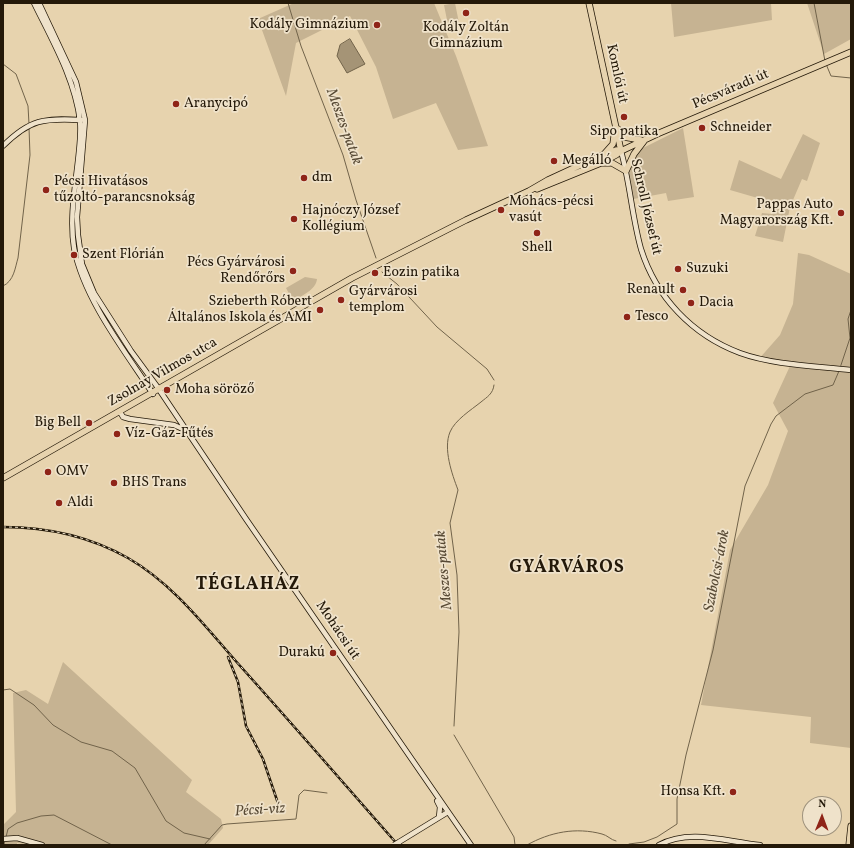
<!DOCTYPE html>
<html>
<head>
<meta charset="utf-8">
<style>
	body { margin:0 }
	#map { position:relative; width:854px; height:848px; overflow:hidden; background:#e7d3ae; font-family:Vollkorn,serif }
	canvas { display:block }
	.frame { position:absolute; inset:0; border:4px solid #241909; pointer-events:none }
	.north { position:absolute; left:802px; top:796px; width:40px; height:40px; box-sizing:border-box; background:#efe2ca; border:1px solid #9e927d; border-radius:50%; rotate:1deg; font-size:11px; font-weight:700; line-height:16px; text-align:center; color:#241909 }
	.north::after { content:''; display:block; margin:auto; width:14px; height:18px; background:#8f2418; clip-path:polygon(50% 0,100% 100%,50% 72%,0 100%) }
</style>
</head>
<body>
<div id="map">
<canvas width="854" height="848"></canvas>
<div class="frame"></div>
<div class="north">N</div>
</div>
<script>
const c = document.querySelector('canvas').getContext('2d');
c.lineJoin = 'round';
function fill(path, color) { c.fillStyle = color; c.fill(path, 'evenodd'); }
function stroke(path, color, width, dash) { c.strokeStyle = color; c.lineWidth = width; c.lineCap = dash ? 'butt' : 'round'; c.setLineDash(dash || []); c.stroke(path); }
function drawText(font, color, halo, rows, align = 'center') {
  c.font = font + ' Vollkorn,serif'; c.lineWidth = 3.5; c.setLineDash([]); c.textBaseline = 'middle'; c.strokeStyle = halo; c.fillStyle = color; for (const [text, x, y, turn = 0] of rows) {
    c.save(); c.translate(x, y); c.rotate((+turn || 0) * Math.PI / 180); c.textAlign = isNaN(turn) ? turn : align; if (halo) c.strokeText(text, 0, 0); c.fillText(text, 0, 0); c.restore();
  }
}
fill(new Path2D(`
	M 294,3 L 434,3 L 456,56 L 488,146 L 458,150 L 436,103 L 393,119 L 376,67 L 350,16 L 296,43 L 286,96 L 258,19 Z
	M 455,3 L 459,23 L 448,25 L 444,5 Z
	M 671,3 L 771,3 L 772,20 L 674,37 Z
	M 807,3 L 851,3 L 851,39 L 824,54 Z
	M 683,128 L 694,197 L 668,201 L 666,193 L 628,200 L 624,171 L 630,169 L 639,150 Z
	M 803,134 L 820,143 L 807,181 L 802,179 L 790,207 L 783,242 L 755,236 L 762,213 L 772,214 L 775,203 L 730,190 L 739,160 L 781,179 Z
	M 798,253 L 809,255 L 851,274 L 851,748 L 810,743 L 811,717 L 701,705 L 730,550 L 768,485 L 788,431 L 773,403 L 790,366 L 758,360 L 780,335 L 793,304 Z
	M 305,277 L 317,279 C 316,290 301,296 293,301 L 286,288 Z
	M 63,662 L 192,780 L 186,792 L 221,819 L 223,828 L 208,845 L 32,845 L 17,843 L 17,845 L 3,845 L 3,825 L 16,812 L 13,693 L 26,690 L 48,704 Z`), '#c6b392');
const water = new Path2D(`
	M 350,39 L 365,64 L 347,73 L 337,56 L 340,45 Z`);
fill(water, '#a59476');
stroke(water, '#71634a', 1);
stroke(new Path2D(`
	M 288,3 L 301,46 L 343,155 L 356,200 L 376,258
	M 814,3 L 825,61
	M 3,64 L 16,74 L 28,106 L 29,124
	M 826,64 L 831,76 L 851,78
	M 382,272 L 397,284 L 437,327 L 487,369 L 494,380
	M 3,286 C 14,281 15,268 18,258 L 30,155 L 29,128
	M 840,368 L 850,338 L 848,319 L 851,310
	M 3,690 L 10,689 L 34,705 L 53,725 L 81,742 L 112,751 L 135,768 L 166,821 L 184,833 L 210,839
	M 454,726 L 459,632 L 457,575 L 450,523 L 458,490 C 452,474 443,449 450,432 C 455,420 471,410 481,402 C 487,397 493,394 494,385
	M 454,735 L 514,837 L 515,845
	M 6,837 L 8,829 L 17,823 L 41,816 L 54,815 L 112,845
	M 629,844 L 644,842 L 657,837 L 677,824 L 677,799 L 686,755 L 713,650 L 745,486 L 771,424 L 776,416 L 805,394 L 833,385 L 839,371
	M 4,845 L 5,840
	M 204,845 L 222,825 L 227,824 L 296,819 L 299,795 L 304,790 L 327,793
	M 527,845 C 550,832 576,827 602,834 C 607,835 611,840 616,841`), '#71634a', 1);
const secondary = new Path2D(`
	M 34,3 C 52,40 75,79 80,121 C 81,130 80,141 79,151 C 76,183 69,216 74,248 C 84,299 124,350 153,394
	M 39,3 L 76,82 L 85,120 L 77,217 L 78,235 L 82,264 L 94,293 L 131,351 L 156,385 L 246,519 L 471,845
	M 3,146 C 30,119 44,118 81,120
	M 621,151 C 630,183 632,217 641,249 C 656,297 692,335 740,353 C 773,365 816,366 851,370
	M 120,412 L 123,417 L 130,419 L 174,425 L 185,430
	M 437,801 L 440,807 L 439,817
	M 3,839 L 17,838 L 42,845
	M 399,842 L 448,812
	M 659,845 C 690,828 727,842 760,845`);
const primary = new Path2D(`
	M 589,3 L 621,151
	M 618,129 L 624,137 L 641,140
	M 605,153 L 613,144 L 615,129
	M 603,163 L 612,163 L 626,171 L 634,154 L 644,141
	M 537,189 L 601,163 L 616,155 L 621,151 L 657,134 L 851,52
	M 3,478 L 352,278 L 466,220 L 529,191 L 548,180 L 600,156 L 616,150 L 621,151
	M 849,845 L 851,826`);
stroke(secondary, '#241909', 6);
stroke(primary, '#241909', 7);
stroke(secondary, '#efe2ca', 4.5);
stroke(primary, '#e7d3ae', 5.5);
const rail = new Path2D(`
	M 3,527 C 46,527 89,536 128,558 C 175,585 207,629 242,668 C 295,727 346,786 398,845
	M 228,657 L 238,682 L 246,726 L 263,759 L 281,812`);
stroke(rail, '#241909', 2.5);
stroke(rail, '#efe2ca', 1, [3]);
const secondaryBridge = new Path2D(`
	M 394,845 L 399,842`);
stroke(secondaryBridge, '#241909', 6, []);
stroke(secondaryBridge, '#efe2ca', 4.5);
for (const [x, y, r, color] of [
	[466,13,4,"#8f2418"],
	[377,25,4,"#8f2418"],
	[176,104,4,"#8f2418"],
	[624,117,4,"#8f2418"],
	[702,128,4,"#8f2418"],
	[554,161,4,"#8f2418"],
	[304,178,4,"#8f2418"],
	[46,190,4,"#8f2418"],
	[501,210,4,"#8f2418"],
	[841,213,4,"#8f2418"],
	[294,219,4,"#8f2418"],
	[537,233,4,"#8f2418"],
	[74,255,4,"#8f2418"],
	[678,269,4,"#8f2418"],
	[293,271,4,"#8f2418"],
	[375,273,4,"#8f2418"],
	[683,290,4,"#8f2418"],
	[341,300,4,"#8f2418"],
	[691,303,4,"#8f2418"],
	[320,310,4,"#8f2418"],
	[627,317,4,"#8f2418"],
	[167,390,4,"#8f2418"],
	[89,423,4,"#8f2418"],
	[117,434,4,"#8f2418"],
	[48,472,4,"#8f2418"],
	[114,483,4,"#8f2418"],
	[59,503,4,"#8f2418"],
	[333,653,4,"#8f2418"],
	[733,792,4,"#8f2418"]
]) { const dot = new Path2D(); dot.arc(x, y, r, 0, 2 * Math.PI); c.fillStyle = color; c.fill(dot); stroke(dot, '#efe2ca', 1.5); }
drawText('14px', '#241909', '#efe2ca', [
	["Kodály Gimnázium",369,25,"right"],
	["Kodály Zoltán",466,28,"center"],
	["Gimnázium",466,44,"center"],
	["Aranycipó",184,104],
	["Schneider",710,128],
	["Sipo patika",624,132,"center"],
	["Megálló",562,161],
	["dm",312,178],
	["Pécsi Hivatásos",54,182],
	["tűzoltó-parancsnokság",54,198],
	["Mohács-pécsi",509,202],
	["vasút",509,218],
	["Pappas Auto",833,205,"right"],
	["Magyarország Kft.",833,221,"right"],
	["Hajnóczy József",302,211],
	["Kollégium",302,227],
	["Shell",537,248,"center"],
	["Szent Flórián",82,255],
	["Pécs Gyárvárosi",285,263,"right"],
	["Rendőrőrs",285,279,"right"],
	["Suzuki",686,269],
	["Eozin patika",383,273],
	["Renault",675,290,"right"],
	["Gyárvárosi",349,292],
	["templom",349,308],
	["Szieberth Róbert",312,302,"right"],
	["Általános Iskola és AMI",312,318,"right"],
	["Dacia",699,303],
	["Tesco",635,317],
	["Moha söröző",175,390],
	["Big Bell",81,423,"right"],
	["Víz-Gáz-Fűtés",125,434],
	["OMV",56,472],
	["BHS Trans",122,483],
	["Aldi",67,503],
	["Durakú",325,653,"right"],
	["Honsa Kft.",725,792,"right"]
], 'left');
drawText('14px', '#241909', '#efe2ca', [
	["Komlói út",616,74,78],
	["Pécsváradi út",731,90,-23],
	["Schroll József út",645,207,77],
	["Zsolnay Vilmos utca",163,373,-30],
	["Mohácsi út",337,631,56]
]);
drawText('italic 15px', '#584a35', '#efe2ca', [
	["Meszes-patak",343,127,70],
	["Meszes-patak",445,570,-95],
	["Szabolcsi-árok",718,571,-79],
	["Pécsi-víz",260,811,-4]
]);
c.letterSpacing = '1px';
drawText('bold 18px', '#241909', '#efe2ca', [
	["GYÁRVÁROS",567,569],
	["TÉGLAHÁZ",248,586]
]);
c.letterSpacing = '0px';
</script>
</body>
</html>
